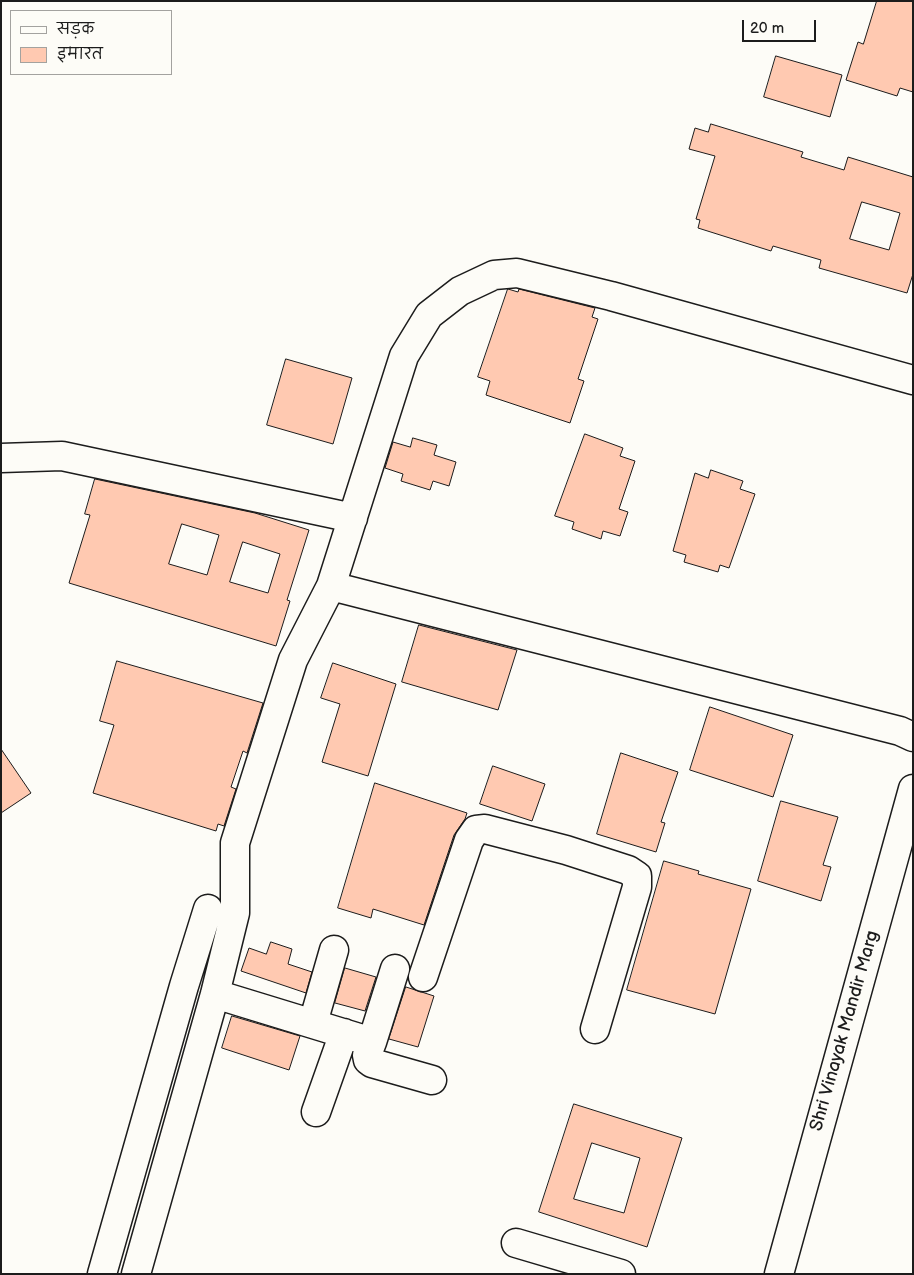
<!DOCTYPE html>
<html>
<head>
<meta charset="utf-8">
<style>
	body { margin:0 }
	#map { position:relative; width:914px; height:1275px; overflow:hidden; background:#fdfcf7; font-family:"Balsamiq Sans","Playpen Sans Deva",sans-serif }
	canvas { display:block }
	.frame { position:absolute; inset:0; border:2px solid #1c1c1c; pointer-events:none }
	.legend { position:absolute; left:10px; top:10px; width:162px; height:65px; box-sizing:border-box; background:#fdfcf7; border:1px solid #a3a29f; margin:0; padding:6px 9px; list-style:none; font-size:15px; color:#1c1c1c }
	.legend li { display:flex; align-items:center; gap:10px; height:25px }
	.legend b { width:25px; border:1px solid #a3a29f }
	.scale { position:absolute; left:742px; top:20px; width:74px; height:22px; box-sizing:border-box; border:2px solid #1c1c1c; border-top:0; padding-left:6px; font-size:15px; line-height:18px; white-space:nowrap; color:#1c1c1c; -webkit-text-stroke:4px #fdfcf7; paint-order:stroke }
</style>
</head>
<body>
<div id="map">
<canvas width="914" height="1275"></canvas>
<div class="frame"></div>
<ul class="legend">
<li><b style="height:6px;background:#fdfcf7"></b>सड़क</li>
<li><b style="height:14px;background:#ffc9b1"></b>इमारत</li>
</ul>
<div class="scale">20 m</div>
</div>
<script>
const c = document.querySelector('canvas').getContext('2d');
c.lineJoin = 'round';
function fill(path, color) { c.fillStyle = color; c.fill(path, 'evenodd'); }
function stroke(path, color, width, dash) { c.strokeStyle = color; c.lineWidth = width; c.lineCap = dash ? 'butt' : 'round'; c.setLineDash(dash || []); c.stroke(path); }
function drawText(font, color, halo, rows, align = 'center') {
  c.font = font + ' "Balsamiq Sans",sans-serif'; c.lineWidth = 5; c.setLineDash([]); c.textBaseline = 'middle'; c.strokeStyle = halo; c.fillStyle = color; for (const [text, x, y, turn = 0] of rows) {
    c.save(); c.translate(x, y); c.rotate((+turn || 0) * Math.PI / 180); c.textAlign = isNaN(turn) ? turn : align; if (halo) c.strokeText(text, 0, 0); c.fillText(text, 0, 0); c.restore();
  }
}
const building = new Path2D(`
	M 877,1 L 913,1 L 913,92 L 900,88 L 897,96 L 846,80 L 858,42 L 863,44 Z
	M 776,56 L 842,75 L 830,117 L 764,97 Z
	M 711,124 L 803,152 L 801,157 L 844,170 L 848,157 L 913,177 L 913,274 L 907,293 L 819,268 L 821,260 L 773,246 L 771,251 L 698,228 L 700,220 L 696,219 L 715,156 L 689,149 L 695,128 L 708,132 ZM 862,202 L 900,213 L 889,250 L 850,239 Z
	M 508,289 L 518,292 L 519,289 L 595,308 L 592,317 L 598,319 L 578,379 L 584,381 L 570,423 L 486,395 L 490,381 L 478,377 Z
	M 286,359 L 352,378 L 333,444 L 267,425 Z
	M 585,434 L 623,448 L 620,456 L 635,461 L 619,509 L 628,512 L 620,536 L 603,531 L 601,539 L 572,529 L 574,522 L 555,516 Z
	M 413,438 L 437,445 L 434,455 L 456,462 L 449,486 L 433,481 L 430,490 L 401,481 L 403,474 L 385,468 L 393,442 L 410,447 Z
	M 711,470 L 743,481 L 740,489 L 755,494 L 729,568 L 720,565 L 718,572 L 684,562 L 686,555 L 673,551 L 695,473 L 708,478 Z
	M 95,479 L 255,513 L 309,530 L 287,600 L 290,601 L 276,646 L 69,583 L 90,515 L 85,514 ZM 182,524 L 219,535 L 207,575 L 169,564 ZM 243,542 L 280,554 L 268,593 L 230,582 Z
	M 419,625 L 517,650 L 498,710 L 402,682 Z
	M 117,661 L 263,703 L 247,753 L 243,751 L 231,787 L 236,789 L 224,826 L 218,824 L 216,831 L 93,793 L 114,725 L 100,721 Z
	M 333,663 L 396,684 L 368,776 L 322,762 L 340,704 L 321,698 Z
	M 710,707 L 793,735 L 773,797 L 690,770 Z
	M 1,749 L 31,793 L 1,813 Z
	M 621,753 L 678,772 L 661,822 L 665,823 L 656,852 L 597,834 Z
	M 493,766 L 545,784 L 532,821 L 480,804 Z
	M 375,783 L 467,813 L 465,819 L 454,835 L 424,925 L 373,909 L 371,918 L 338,908 Z
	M 781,801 L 838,817 L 823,865 L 831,867 L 821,901 L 758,881 Z
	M 664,861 L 699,871 L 698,874 L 751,889 L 715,1014 L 627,990 Z
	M 271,942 L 292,949 L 288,964 L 312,972 L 306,993 L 241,971 L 249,948 L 266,954 Z
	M 345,968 L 376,977 L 365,1011 L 335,1003 Z
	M 406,987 L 434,996 L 418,1047 L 389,1039 Z
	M 232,1016 L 300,1036 L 289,1070 L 222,1048 Z
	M 574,1104 L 682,1138 L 647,1247 L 539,1212 ZM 592,1143 L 640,1158 L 624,1213 L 574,1199 Z`);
fill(building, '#ffc9b1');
stroke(building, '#1c1c1c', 1);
const minor = new Path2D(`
	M 1,458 L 62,456 L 353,518
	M 331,586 L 900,731 L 913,737
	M 423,977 L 469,840 L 476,830 L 485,829 L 566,850 L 628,870 L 637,876 L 637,887 L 595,1029
	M 215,994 L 372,1042 L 367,1055 L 368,1060 L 372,1063 L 432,1080
	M 313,1023 L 334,950
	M 372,1042 L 395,969
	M 316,1112 L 344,1033
	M 516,1243 L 621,1274
	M 102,1274 L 184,986 L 208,909
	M 136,1274 L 215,994 L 235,913 L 235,843 L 293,660 L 331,586 L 404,356 L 429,315 L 460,291 L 494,275 L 517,273 L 611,296 L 913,380
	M 779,1274 L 913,789`);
stroke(minor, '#1c1c1c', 31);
stroke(minor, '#fdfcf7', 28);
drawText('18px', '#1c1c1c', '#fdfcf7', [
	["Shri Vinayak Mandir Marg",845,1031,-74]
]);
</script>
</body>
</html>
